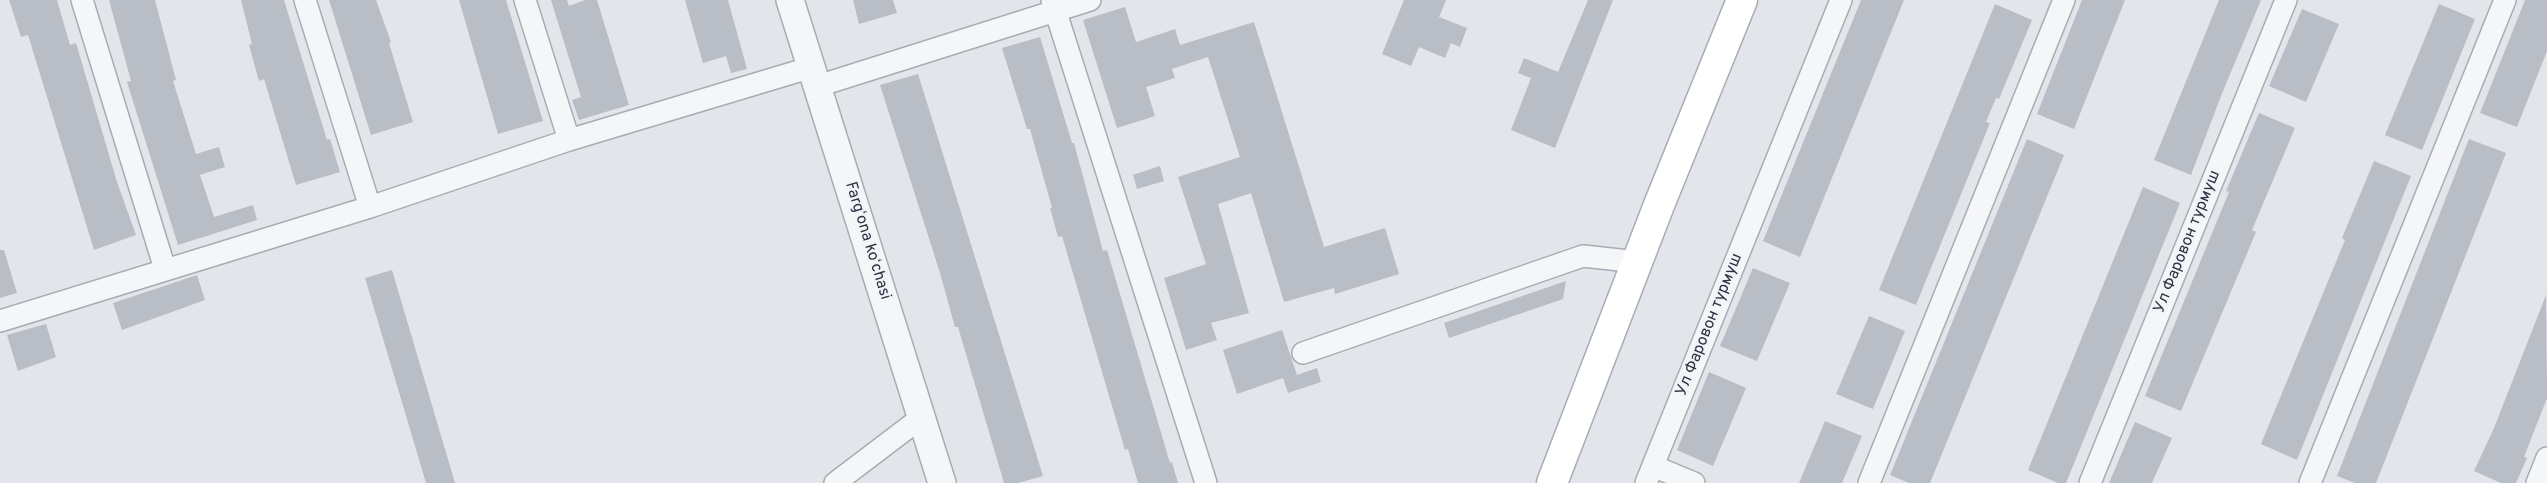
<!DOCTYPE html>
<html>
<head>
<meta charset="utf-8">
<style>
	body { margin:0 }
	canvas { display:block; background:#e2e5ea }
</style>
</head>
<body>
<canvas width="2547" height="483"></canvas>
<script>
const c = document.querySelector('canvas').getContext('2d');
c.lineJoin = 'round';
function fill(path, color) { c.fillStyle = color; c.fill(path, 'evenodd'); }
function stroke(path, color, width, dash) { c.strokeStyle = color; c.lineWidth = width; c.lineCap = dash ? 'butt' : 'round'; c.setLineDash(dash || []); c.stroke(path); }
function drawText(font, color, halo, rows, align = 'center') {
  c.font = font + ' Overpass,sans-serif'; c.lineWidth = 5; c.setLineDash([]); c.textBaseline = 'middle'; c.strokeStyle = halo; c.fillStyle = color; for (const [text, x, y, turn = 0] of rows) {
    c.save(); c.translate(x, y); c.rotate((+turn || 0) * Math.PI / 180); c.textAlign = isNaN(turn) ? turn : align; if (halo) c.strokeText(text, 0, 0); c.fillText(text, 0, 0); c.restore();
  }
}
fill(new Path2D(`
	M 9,0 L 57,0 L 70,45 L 76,43 L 117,182 L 136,235 L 94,250 L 28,35 L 21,37 Z
	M 109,0 L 155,0 L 176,80 L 173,81 L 196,154 L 219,147 L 225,167 L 200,175 L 214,217 L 253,205 L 257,220 L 178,245 L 127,82 L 131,81 Z
	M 241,0 L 284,0 L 327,140 L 330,139 L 340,172 L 296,185 L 264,79 L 259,81 L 249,45 L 252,44 Z
	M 329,0 L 376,0 L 391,42 L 389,43 L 413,122 L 371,135 Z
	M 459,0 L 506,0 L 543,121 L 498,134 Z
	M 551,0 L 567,0 L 569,6 L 585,0 L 597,0 L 629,105 L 579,120 L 572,100 L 581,97 Z
	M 685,0 L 728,0 L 747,69 L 731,73 L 726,56 L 703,63 Z
	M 853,0 L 893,0 L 897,13 L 859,24 Z
	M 1404,0 L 1446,0 L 1439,17 L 1467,28 L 1460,47 L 1451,43 L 1445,58 L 1419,47 L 1411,66 L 1382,54 Z
	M 1588,0 L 1613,0 L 1555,148 L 1511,130 L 1531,78 L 1518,73 L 1524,58 L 1558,72 Z
	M 1861,0 L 1904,0 L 1800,257 L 1763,241 Z
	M 2082,0 L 2125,0 L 2074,129 L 2037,114 Z
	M 2219,0 L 2261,0 L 2221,96 L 2191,175 L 2154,160 Z
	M 2525,0 L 2547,0 L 2547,51 L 2517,127 L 2480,113 Z
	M 1995,4 L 2032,20 L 1999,99 L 1996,98 L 1986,122 L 1990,123 L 1916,305 L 1879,290 Z
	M 2439,4 L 2475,19 L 2422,150 L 2385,135 Z
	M 1125,7 L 1136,42 L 1175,29 L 1180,45 L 1254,22 L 1324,247 L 1385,228 L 1399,274 L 1335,294 L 1334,288 L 1284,302 L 1251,193 L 1218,204 L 1249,313 L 1211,323 L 1217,340 L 1186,350 L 1164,278 L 1206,264 L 1178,177 L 1240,157 L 1208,57 L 1172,69 L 1175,78 L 1146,87 L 1155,116 L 1117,128 L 1083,20 Z
	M 2302,9 L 2339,24 L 2306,102 L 2269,86 Z
	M 1040,37 L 1072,143 L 1074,143 L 1103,251 L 1107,250 L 1170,463 L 1172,462 L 1178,483 L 1138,483 L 1128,449 L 1125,450 L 1062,236 L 1058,237 L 1050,208 L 1052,208 L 1030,129 L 1027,129 L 1002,48 Z
	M 918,74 L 1043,476 L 1018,483 L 1004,483 L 958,327 L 955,327 L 940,273 L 880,85 Z
	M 2259,113 L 2295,128 L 2252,230 L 2256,232 L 2181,411 L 2145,396 L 2229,192 L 2226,191 Z
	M 2027,139 L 2064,155 L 1930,483 L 1909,483 L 1890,475 Z
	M 2469,139 L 2506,153 L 2376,483 L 2355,483 L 2337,476 Z
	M 2374,161 L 2411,176 L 2297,460 L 2261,444 L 2345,240 L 2342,238 Z
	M 1160,166 L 1164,181 L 1137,189 L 1133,175 Z
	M 2143,187 L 2180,203 L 2066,483 L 2058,483 L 2028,470 Z
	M 0,250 L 4,250 L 17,293 L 0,298 Z
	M 1753,268 L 1790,283 L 1757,361 L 1720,346 Z
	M 392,270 L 455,483 L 426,483 L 365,278 Z
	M 197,275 L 205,300 L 122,330 L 113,303 Z
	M 1566,281 L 1563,299 L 1449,338 L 1444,323 Z
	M 2546,295 L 2547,398 L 2524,457 L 2527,458 L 2516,483 L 2501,483 L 2474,471 L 2494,428 Z
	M 1869,316 L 1905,331 L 1873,409 L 1836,394 Z
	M 46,324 L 56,357 L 18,371 L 7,335 Z
	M 1282,330 L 1297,375 L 1317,368 L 1321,382 L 1288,393 L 1283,378 L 1237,394 L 1223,350 Z
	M 1709,372 L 1746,388 L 1713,466 L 1677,450 Z
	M 1825,421 L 1862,436 L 1842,483 L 1799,483 Z
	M 2135,422 L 2172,438 L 2152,483 L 2109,483 Z`), '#b9bec6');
const minor = new Path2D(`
	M 82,0 L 165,269
	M 305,0 L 370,207
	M 525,0 L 569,140
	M 1052,0 L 1206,483
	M 818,86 L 1090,0
	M 0,321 L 370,207 L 569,140 L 812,67
	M 1303,353 L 1583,256 L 1638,262
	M 1653,466 L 1694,483
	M 835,483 L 922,417
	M 1646,483 L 1841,0
	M 1869,483 L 2064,0
	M 2090,483 L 2286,0
	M 2310,483 L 2505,0
	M 2537,483 L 2547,458`);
const tertiary = new Path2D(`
	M 790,0 L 942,483`);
const secondary = new Path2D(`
	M 1552,483 L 1659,205 L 1742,0`);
stroke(minor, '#a7acb4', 24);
stroke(tertiary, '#a7acb4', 30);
stroke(secondary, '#a7acb4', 33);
stroke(minor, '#f5f6f8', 21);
stroke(tertiary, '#f5f6f8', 27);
stroke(secondary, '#fff', 30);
drawText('16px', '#2b3241', '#f2f4f7', [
	["Fargʻona koʻchasi",867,241,73],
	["Ул Фаровон турмуш",2188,242,-68],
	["Ул Фаровон турмуш",1710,325,-68]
]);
</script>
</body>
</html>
